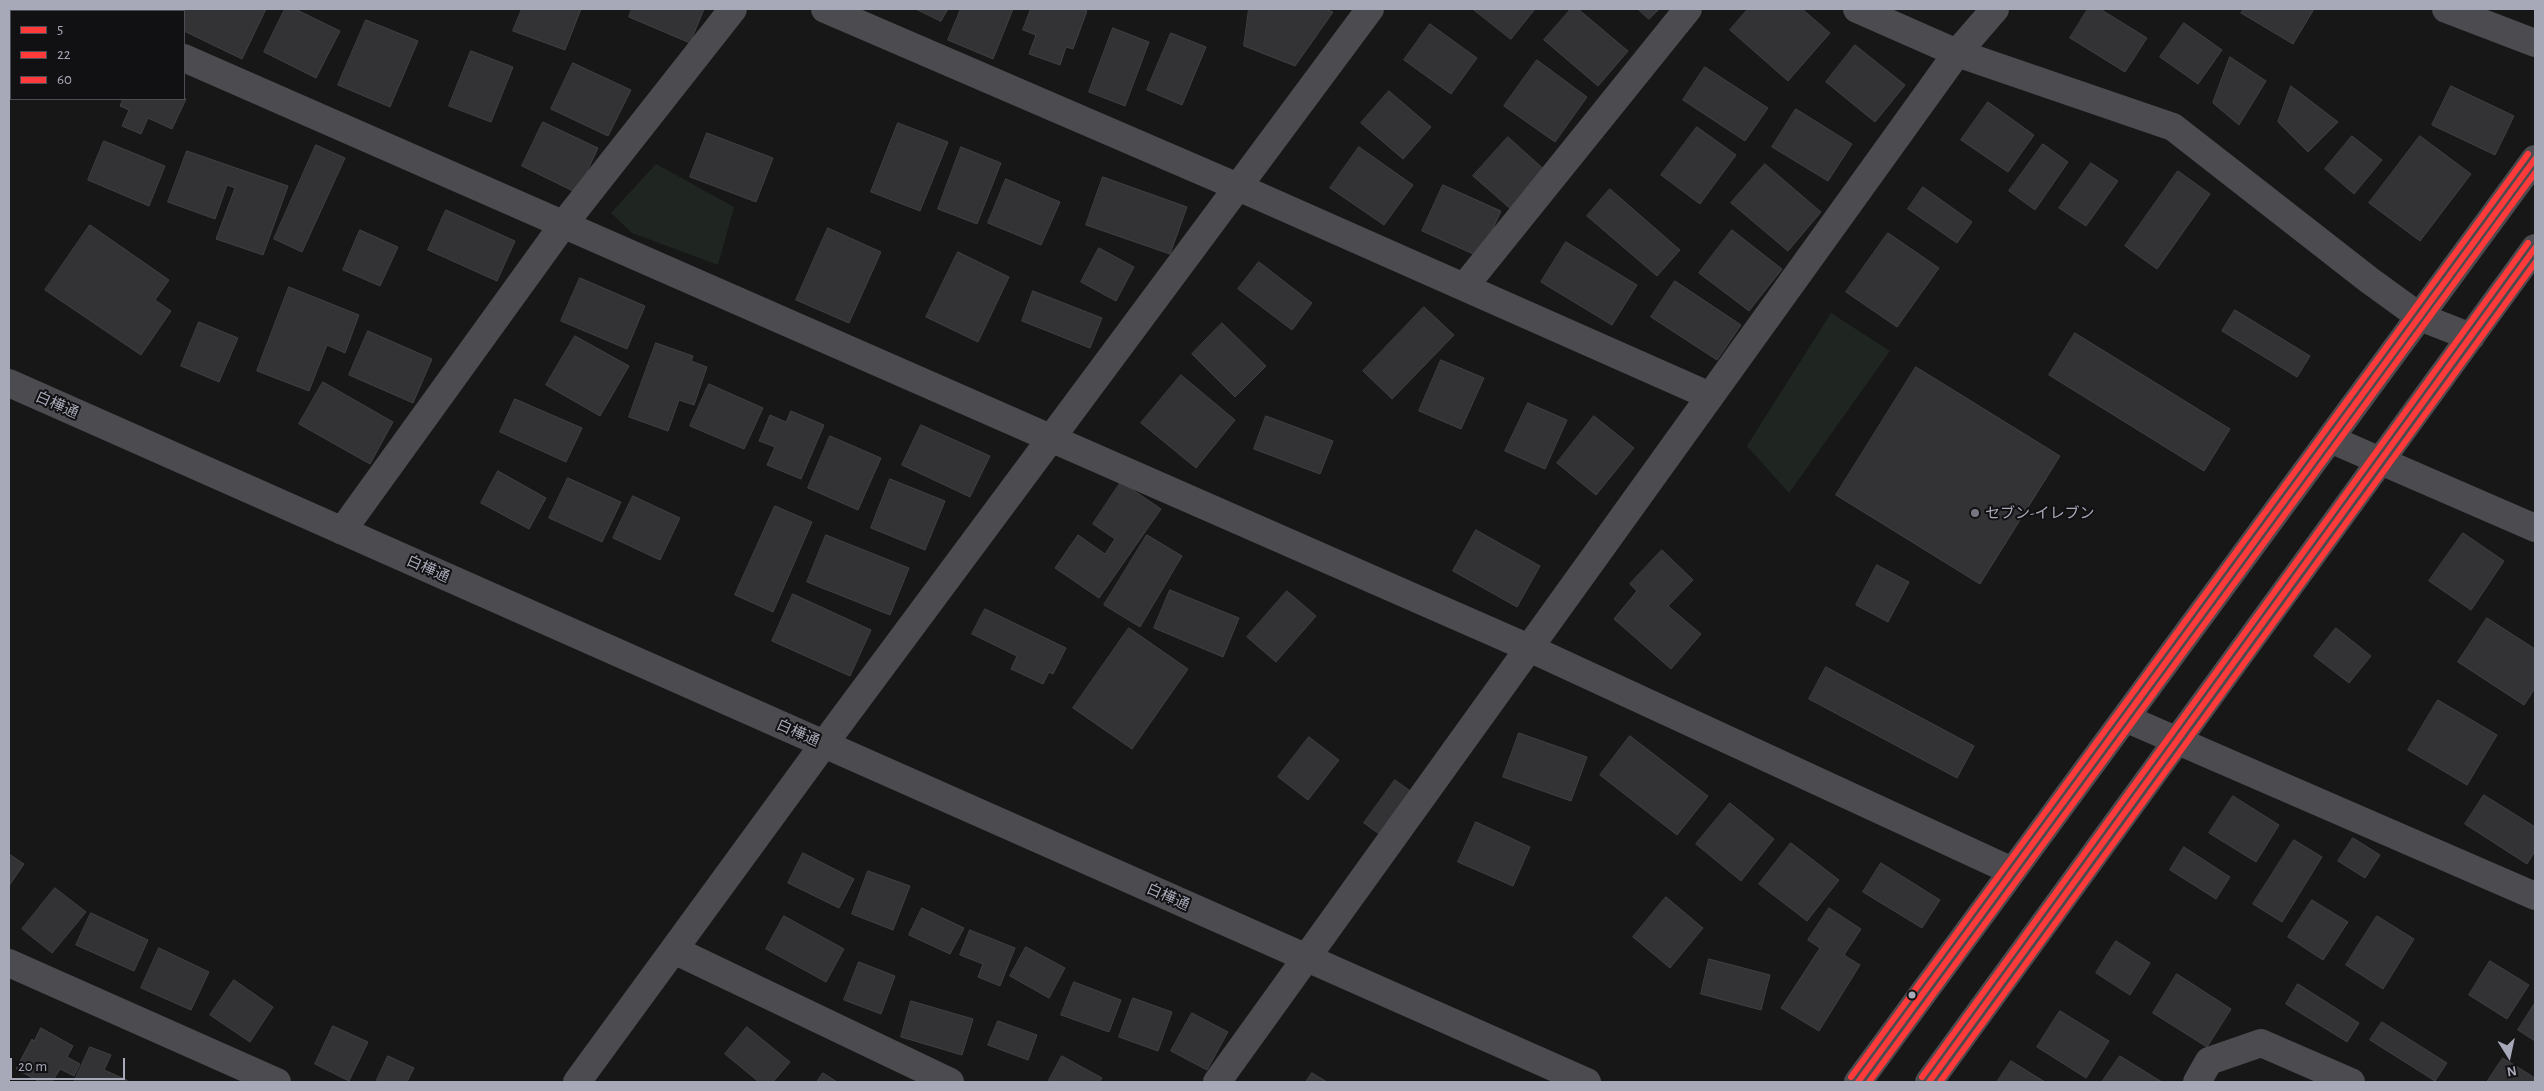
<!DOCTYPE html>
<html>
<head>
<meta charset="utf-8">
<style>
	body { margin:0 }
	#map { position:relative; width:2544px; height:1091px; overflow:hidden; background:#171717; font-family:"Alegreya Sans",sans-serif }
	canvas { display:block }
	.frame { position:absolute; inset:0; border:10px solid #a8a9b8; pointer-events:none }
	.legend { position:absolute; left:10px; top:10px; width:175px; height:90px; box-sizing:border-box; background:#111113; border:1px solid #4d4e55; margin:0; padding:6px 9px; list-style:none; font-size:15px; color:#a8a9b8 }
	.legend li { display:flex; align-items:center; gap:10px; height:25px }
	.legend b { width:25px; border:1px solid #4d4e55 }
	.north { position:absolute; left:2484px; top:1031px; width:50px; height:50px; -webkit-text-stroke:4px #111113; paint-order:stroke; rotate:170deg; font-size:14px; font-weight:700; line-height:20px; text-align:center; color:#a8a9b8 }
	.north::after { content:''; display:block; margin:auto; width:18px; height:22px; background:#a8a9b8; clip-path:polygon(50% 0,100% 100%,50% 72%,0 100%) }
	.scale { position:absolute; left:10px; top:1058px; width:115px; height:22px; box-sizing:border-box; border:2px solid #a8a9b8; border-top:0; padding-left:6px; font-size:15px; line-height:18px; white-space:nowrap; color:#a8a9b8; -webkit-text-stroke:4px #111113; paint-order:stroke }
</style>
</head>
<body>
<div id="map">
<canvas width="2544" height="1091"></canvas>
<div class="frame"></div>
<ul class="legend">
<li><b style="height:6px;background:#ff3a3a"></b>5</li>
<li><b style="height:6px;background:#ff3a3a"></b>22</li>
<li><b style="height:6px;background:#ff3a3a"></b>60</li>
</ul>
<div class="north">N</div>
<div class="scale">20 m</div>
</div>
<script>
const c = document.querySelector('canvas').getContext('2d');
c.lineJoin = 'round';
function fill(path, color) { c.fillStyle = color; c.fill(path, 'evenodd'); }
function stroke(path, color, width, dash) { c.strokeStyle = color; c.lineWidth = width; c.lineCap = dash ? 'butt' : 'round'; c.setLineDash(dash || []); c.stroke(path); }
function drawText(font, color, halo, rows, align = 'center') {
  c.font = font + ' "Alegreya Sans","Noto Sans JP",sans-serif'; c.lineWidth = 4; c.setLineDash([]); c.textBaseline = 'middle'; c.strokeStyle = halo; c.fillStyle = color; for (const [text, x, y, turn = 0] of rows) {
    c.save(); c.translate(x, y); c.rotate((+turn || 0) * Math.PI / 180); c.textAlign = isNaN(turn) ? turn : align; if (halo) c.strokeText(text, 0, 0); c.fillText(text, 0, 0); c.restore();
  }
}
fill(new Path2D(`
	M 656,164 L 734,207 L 718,265 L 632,233 L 611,213 Z
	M 1831,313 L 1890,351 L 1789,493 L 1747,446 Z`), '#1f2621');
const building = new Path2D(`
	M 156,9 L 266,9 L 242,59 L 184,31 L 184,11 L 154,11 Z
	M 285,9 L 295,9 L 340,31 L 316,78 L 264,52 Z
	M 522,9 L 581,9 L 565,50 L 513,31 Z
	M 632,9 L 704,9 L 690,43 L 629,17 Z
	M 916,9 L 948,9 L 941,21 Z
	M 961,9 L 1013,9 L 993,59 L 948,40 Z
	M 1031,9 L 1079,9 L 1087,11 L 1073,49 L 1066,47 L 1060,65 L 1029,54 L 1036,35 L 1023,30 Z
	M 1249,9 L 1324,9 L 1333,12 L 1295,66 L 1244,46 Z
	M 1473,9 L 1535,9 L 1511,39 Z
	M 1571,9 L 1578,9 L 1628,51 L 1598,86 L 1544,40 Z
	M 1638,9 L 1659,9 L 1649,19 Z
	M 1748,9 L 1802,9 L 1830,33 L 1788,81 L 1730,30 Z
	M 2088,9 L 2100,9 L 2147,38 L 2125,72 L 2070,38 Z
	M 2244,9 L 2314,9 L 2293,44 L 2241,13 Z
	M 366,20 L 418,41 L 390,107 L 338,85 Z
	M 2184,23 L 2222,50 L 2198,84 L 2160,57 Z
	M 1430,24 L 1477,58 L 1451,94 L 1404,60 Z
	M 1113,28 L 1149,42 L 1125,106 L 1089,92 Z
	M 1171,33 L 1206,47 L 1182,105 L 1147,90 Z
	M 1855,45 L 1905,85 L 1875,122 L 1826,82 Z
	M 471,51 L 513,67 L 491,122 L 449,106 Z
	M 2230,57 L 2266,81 L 2239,125 L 2213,103 Z
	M 1537,60 L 1587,97 L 1555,142 L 1504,106 Z
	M 573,63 L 631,90 L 608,136 L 551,109 Z
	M 1705,67 L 1768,108 L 1745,141 L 1683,100 Z
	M 2291,86 L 2338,122 L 2308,152 L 2278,122 Z
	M 2451,86 L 2514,116 L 2495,155 L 2432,125 Z
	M 1389,91 L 1431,127 L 1403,159 L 1361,123 Z
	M 184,98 L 186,99 L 172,129 L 148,118 L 141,134 L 122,126 L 129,110 L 120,106 L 123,99 Z
	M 1988,102 L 2034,135 L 2008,172 L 1961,140 Z
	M 1796,109 L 1852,144 L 1828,181 L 1772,147 Z
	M 543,122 L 598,148 L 577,193 L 522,166 Z
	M 898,123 L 948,142 L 920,211 L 871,192 Z
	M 1697,127 L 1736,155 L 1700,204 L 1661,175 Z
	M 707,133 L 773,158 L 756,202 L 690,177 Z
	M 2352,136 L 2382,160 L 2354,194 L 2325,169 Z
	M 2420,136 L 2471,174 L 2420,241 L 2369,203 Z
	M 1508,137 L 1547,172 L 1513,211 L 1473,176 Z
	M 104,141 L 165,166 L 149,206 L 88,180 Z
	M 2043,144 L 2068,162 L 2035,210 L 2009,191 Z
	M 316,145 L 345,158 L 302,252 L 274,239 Z
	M 961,147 L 1001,163 L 977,224 L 938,209 Z
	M 1359,147 L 1413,185 L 1384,225 L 1330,188 Z
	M 187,151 L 288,186 L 263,255 L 216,239 L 235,188 L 227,185 L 215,219 L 168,202 Z
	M 2091,163 L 2118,181 L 2086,226 L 2059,208 Z
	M 1765,164 L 1821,212 L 1788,251 L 1731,203 Z
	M 2178,171 L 2210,194 L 2157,269 L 2125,246 Z
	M 1103,177 L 1187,207 L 1170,254 L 1086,225 Z
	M 1006,179 L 1060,202 L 1041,245 L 988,223 Z
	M 1443,185 L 1501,211 L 1480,257 L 1422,231 Z
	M 1923,187 L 1972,222 L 1957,243 L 1908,209 Z
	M 1610,189 L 1680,250 L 1657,276 L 1587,216 Z
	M 446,210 L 515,241 L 497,281 L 428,250 Z
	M 90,225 L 169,280 L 155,300 L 171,311 L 141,355 L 45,290 Z
	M 828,228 L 881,252 L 849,323 L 796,300 Z
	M 360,230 L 398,247 L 380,286 L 343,270 Z
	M 1732,230 L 1782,269 L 1749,311 L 1699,273 Z
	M 1888,233 L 1939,268 L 1897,327 L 1846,292 Z
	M 1566,242 L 1637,285 L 1612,325 L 1541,282 Z
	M 1099,248 L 1134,267 L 1116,301 L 1081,282 Z
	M 958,252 L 1009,277 L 978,342 L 926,317 Z
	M 1259,262 L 1312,303 L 1292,330 L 1238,289 Z
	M 580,278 L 645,306 L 627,349 L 561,321 Z
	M 1675,281 L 1741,325 L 1717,360 L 1651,317 Z
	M 289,287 L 359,315 L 345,353 L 327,345 L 309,391 L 257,371 Z
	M 1033,291 L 1102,318 L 1090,348 L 1022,321 Z
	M 1424,307 L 1454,335 L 1392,399 L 1363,371 Z
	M 2235,310 L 2310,356 L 2297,377 L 2222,331 Z
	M 199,322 L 238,338 L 219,382 L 181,366 Z
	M 1222,323 L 1266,366 L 1235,397 L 1192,354 Z
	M 368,331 L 432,359 L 413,403 L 349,375 Z
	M 2075,333 L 2230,429 L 2204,471 L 2049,375 Z
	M 575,336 L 629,366 L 600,416 L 546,385 Z
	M 656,343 L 693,356 L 691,361 L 707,367 L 694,405 L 679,400 L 668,431 L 629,417 Z
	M 1441,360 L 1484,378 L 1461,429 L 1419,411 Z
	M 1916,367 L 2060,456 L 1980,584 L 1836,495 Z
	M 1181,375 L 1235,420 L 1196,468 L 1141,423 Z
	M 323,382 L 393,422 L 370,464 L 299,424 Z
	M 709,384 L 763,408 L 744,449 L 690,426 Z
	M 515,399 L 582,428 L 566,462 L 500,432 Z
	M 1528,403 L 1567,420 L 1545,469 L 1505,451 Z
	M 791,411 L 824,425 L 801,479 L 767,465 L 775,447 L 759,441 L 770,415 L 786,422 Z
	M 1266,416 L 1333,441 L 1320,474 L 1254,449 Z
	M 1594,416 L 1634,448 L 1596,495 L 1557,463 Z
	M 921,425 L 990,456 L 970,497 L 902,465 Z
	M 830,436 L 881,458 L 858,510 L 808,488 Z
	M 498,471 L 546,498 L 529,529 L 481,503 Z
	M 568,478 L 621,502 L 602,542 L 549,518 Z
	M 890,479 L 945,501 L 925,550 L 871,528 Z
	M 1121,482 L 1161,509 L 1099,598 L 1055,568 L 1078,535 L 1105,554 L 1115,539 L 1093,524 Z
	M 633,496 L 680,518 L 660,560 L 613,538 Z
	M 775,506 L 812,522 L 773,612 L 735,595 Z
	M 1476,530 L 1540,566 L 1517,607 L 1453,571 Z
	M 2463,533 L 2504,561 L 2471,610 L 2429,581 Z
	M 826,535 L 909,568 L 890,615 L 807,582 Z
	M 1147,535 L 1182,556 L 1140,627 L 1104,605 Z
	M 1662,550 L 1693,580 L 1668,606 L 1701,634 L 1671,669 L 1614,619 L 1637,591 L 1630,584 Z
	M 1877,565 L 1909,582 L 1888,622 L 1856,605 Z
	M 1170,590 L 1239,618 L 1223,657 L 1154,628 Z
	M 1287,591 L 1316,616 L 1276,662 L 1247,637 Z
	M 793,594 L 871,630 L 850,676 L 772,641 Z
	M 985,609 L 1066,648 L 1053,674 L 1049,672 L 1043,684 L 1011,669 L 1017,656 L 972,634 Z
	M 2487,618 L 2535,649 L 2535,688 L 2524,705 L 2458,662 Z
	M 1129,628 L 1188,669 L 1132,749 L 1073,708 Z
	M 2336,628 L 2371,656 L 2349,683 L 2314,656 Z
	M 1826,667 L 1974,746 L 1957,778 L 1809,699 Z
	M 2438,700 L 2497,735 L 2467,785 L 2408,750 Z
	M 1519,733 L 1587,757 L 1571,801 L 1503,777 Z
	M 1630,736 L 1708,796 L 1677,835 L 1600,775 Z
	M 1309,737 L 1339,760 L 1308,800 L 1278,777 Z
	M 1395,780 L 1413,793 L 1382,836 L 1364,823 Z
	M 2484,795 L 2535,827 L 2535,851 L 2527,864 L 2465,824 Z
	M 2233,796 L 2279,825 L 2256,862 L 2209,833 Z
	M 1730,803 L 1774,839 L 1741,881 L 1696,844 Z
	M 1476,822 L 1530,847 L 1513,886 L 1458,862 Z
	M 2353,838 L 2380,855 L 2365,878 L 2338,861 Z
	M 2294,840 L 2322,857 L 2282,922 L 2253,904 Z
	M 1791,843 L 1839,880 L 1807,921 L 1759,884 Z
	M 2184,847 L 2230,877 L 2216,899 L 2170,870 Z
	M 803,853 L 854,879 L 839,908 L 788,883 Z
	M 9,854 L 24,864 L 9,886 Z
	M 1881,863 L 1940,900 L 1922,928 L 1863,892 Z
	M 868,871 L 910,886 L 893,930 L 852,914 Z
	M 55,888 L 86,912 L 52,953 L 22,929 Z
	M 1666,897 L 1703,928 L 1670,968 L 1633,937 Z
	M 2312,900 L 2348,922 L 2323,960 L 2288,937 Z
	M 922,908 L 964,928 L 950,954 L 909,935 Z
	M 1829,908 L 1861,929 L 1844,955 L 1860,965 L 1819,1031 L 1781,1008 L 1820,948 L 1808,940 Z
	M 91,913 L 148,940 L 134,971 L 76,945 Z
	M 784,916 L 844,949 L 826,982 L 766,949 Z
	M 2377,916 L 2414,939 L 2383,989 L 2346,965 Z
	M 970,930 L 1015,948 L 1000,986 L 978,977 L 983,964 L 960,955 Z
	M 2116,941 L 2150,963 L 2130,995 L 2096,973 Z
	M 1026,947 L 1065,968 L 1049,998 L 1010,976 Z
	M 159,948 L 209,972 L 191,1010 L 141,988 Z
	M 1709,959 L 1770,975 L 1761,1010 L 1701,994 Z
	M 2490,961 L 2529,985 L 2507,1019 L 2469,995 Z
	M 859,962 L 895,976 L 881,1014 L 844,1000 Z
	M 2177,974 L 2231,1009 L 2207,1047 L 2153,1013 Z
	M 234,980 L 273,1007 L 250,1042 L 210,1015 Z
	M 1074,982 L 1121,1000 L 1109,1032 L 1061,1015 Z
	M 2298,984 L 2359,1023 L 2347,1042 L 2286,1004 Z
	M 1133,998 L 1172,1012 L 1158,1051 L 1119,1037 Z
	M 911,1001 L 973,1019 L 962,1055 L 901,1037 Z
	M 2535,1003 L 2535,1041 L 2518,1030 Z
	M 2060,1011 L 2109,1041 L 2086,1078 L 2037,1047 Z
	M 1192,1013 L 1228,1032 L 1207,1070 L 1171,1051 Z
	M 998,1021 L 1037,1035 L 1028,1060 L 988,1045 Z
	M 2382,1022 L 2447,1063 L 2435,1081 L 2370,1040 Z
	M 333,1026 L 368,1042 L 349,1081 L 315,1064 Z
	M 747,1027 L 790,1062 L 773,1082 L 759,1082 L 725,1054 Z
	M 41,1028 L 73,1046 L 67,1057 L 80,1064 L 74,1076 L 60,1069 L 52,1082 L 40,1082 L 16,1069 L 32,1039 L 34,1041 Z
	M 90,1047 L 111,1055 L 104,1070 L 127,1080 L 126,1082 L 74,1082 Z
	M 388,1056 L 414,1068 L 407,1082 L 376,1082 Z
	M 1062,1056 L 1102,1078 L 1099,1082 L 1048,1082 Z
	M 2120,1056 L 2162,1082 L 2102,1082 Z
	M 2503,1058 L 2535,1078 L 2535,1082 L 2487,1082 Z
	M 2011,1061 L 2045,1082 L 1997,1082 Z
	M 823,1073 L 837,1082 L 817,1082 Z
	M 1312,1073 L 1327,1082 L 1306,1082 Z`);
fill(building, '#333335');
stroke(building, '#403f43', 1);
stroke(new Path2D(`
	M 72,9 L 77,11
	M 825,9 L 1238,187 L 1710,396
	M 1857,9 L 1957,53 L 2173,127 L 2369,280 L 2420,317 L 2471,337
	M 2446,9 L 2535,43
	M 184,58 L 1529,648 L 2012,871
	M 1464,287 L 1688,9
	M 9,383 L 1587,1082
	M 2330,439 L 2535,528
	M 342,531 L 563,225 L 733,9
	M 2125,718 L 2535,896
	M 674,950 L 950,1082
	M 9,963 L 277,1082
	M 577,1082 L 824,744 L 1370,9
	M 1217,1082 L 1957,53 L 1995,9
	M 1858,1082 L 2535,159
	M 1929,1082 L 2535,248
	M 2197,1082 L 2209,1061 L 2261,1043 L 2351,1082`), '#4b4b50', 28);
stroke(new Path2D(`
	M 54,11 L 55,9
	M 9,73 L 11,70`), '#4d4d52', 28);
stroke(new Path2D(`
	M 1858,1082 L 2535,159
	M 1929,1082 L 2535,248`), '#ff3a3a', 6);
stroke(new Path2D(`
	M 1869,1082 L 2535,173
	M 1940,1082 L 2535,263`), '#ff3a3a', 6);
stroke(new Path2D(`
	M 1851,1077 L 2528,154
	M 1922,1077 L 2528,243`), '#ff3a3a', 6);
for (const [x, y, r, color] of [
	[1975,513,5,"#757680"],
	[1912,995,4.5,"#a8a9b8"]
]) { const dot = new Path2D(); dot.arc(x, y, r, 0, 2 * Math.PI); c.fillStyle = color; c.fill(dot); stroke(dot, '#111113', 2); }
drawText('15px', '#a8a9b8', '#111113', [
	["白樺通",57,405,24],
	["白樺通",428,569,24],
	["白樺通",798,733,24],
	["白樺通",1168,897,24]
]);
drawText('15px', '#a8a9b8', '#111113', [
	["セブン-イレブン",1985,513]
], 'left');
</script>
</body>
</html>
